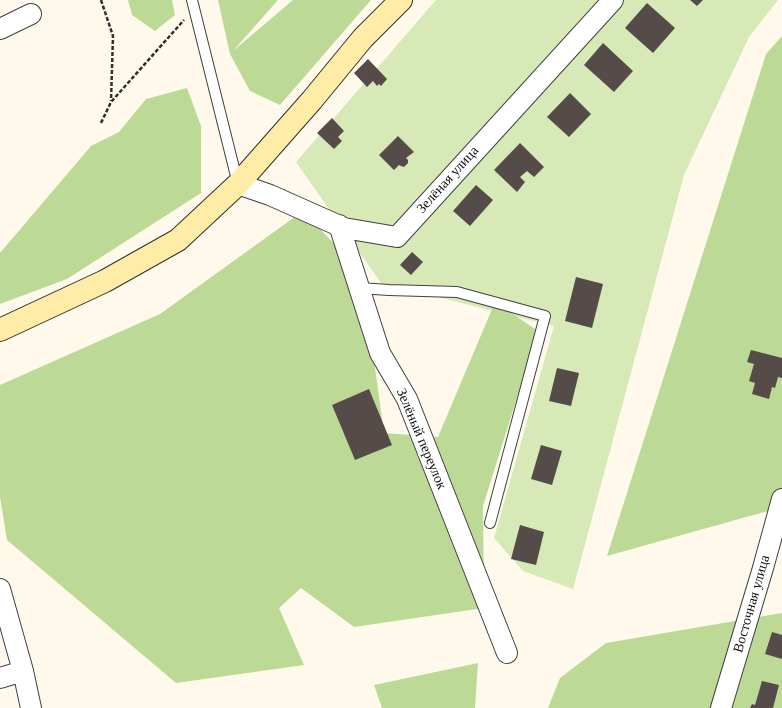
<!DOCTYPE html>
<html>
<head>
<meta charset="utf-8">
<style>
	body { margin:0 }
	canvas { display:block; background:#fff9ec }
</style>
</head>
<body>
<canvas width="782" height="708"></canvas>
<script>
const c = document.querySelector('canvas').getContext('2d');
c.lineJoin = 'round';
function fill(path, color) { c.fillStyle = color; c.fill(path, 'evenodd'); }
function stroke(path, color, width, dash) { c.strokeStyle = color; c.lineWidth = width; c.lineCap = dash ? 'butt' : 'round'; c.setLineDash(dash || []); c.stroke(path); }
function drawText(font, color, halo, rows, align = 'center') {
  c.font = font + ' "Times New Roman",serif'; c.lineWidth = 4; c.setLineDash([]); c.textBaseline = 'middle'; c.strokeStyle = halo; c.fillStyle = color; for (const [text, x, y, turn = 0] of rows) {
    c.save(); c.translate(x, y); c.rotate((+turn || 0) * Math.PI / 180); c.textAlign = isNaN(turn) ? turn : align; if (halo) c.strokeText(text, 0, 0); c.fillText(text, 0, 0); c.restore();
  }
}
fill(new Path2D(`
	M 436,0 L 778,0 L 749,37 L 684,175 L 573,589 L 523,571 L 494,538 L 554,326 L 381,283 L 296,162 Z`), '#d6e9b6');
fill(new Path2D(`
	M 128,0 L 172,0 L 175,15 L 155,31 L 132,15 Z
	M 218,0 L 278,0 L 233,51 L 293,0 L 371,0 L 280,105 L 250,91 L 230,54 Z
	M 782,36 L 782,507 L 607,556 L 766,54 Z
	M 187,88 L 201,126 L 201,193 L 67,279 L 0,304 L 0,253 L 91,146 L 119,132 L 146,99 Z
	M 303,211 L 362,273 L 384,433 L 438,437 L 495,302 L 538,331 L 483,506 L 484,608 L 354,627 L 301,588 L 279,608 L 304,665 L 176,683 L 7,540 L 0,497 L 0,385 L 160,314 Z
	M 782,613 L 782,708 L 548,708 L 560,678 L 606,643 Z
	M 478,663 L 475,708 L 382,708 L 374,685 Z`), '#bcda95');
fill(new Path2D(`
	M 690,0 L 703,0 L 697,6 Z
	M 647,3 L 675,28 L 653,53 L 625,28 Z
	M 603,43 L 633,71 L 614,92 L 584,65 Z
	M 368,59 L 387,79 L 381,86 L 379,84 L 377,86 L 373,81 L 367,87 L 354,73 Z
	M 570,93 L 591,114 L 569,137 L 547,117 Z
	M 332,118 L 344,131 L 338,137 L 342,141 L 334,149 L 317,133 Z
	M 398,136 L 414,152 L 406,158 L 408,160 L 408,163 L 404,167 L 401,166 L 399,165 L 394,170 L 379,155 Z
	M 520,143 L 544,167 L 534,177 L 527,171 L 520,177 L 525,182 L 517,192 L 494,170 Z
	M 476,185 L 493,200 L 470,226 L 453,211 Z
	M 412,252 L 423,262 L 411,275 L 400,265 Z
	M 576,277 L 603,284 L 592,328 L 565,321 Z
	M 751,350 L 782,358 L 782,378 L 778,377 L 775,388 L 772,387 L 769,399 L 752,394 L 755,383 L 749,381 L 754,364 L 747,362 Z
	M 557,368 L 579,373 L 571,406 L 549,401 Z
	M 369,389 L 392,445 L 355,460 L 332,405 Z
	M 541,445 L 562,451 L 552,485 L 531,479 Z
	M 520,525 L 544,532 L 536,565 L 511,559 Z
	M 772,632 L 782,635 L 782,659 L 765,654 Z
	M 762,681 L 779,685 L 773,708 L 750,708 L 752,704 L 755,705 Z`), '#554c49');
const lane = new Path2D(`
	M 192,0 L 238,184
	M 359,288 L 389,290 L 457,292 L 545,316 L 490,523`);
const street = new Path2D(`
	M 0,29 L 31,14
	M 238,184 L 270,195 L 344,228 L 397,237 L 613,0
	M 339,225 L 380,353 L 407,399 L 507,653
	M 0,589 L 23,671 L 31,708
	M 0,678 L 23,671
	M 721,708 L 763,568 L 782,499`);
const secondary = new Path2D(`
	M 0,330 L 105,281 L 178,240 L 238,184 L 312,100 L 363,38 L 401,0`);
stroke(lane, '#404040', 12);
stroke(street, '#404040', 22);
stroke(secondary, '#2f2f2f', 24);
stroke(new Path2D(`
	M 101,0 L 113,36 L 111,101
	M 101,123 L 111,102 L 184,20`), '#2f2f2f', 2.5, [4, 2]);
stroke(lane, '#fff', 10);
stroke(street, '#fff', 20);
stroke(secondary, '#ffeca7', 22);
drawText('14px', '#0d0d0d', '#fff', [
	["Зелёная улица",448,180,-48],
	["Зелёный переулок",421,439,67],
	["Восточная улица",752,604,-74]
]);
</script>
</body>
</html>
